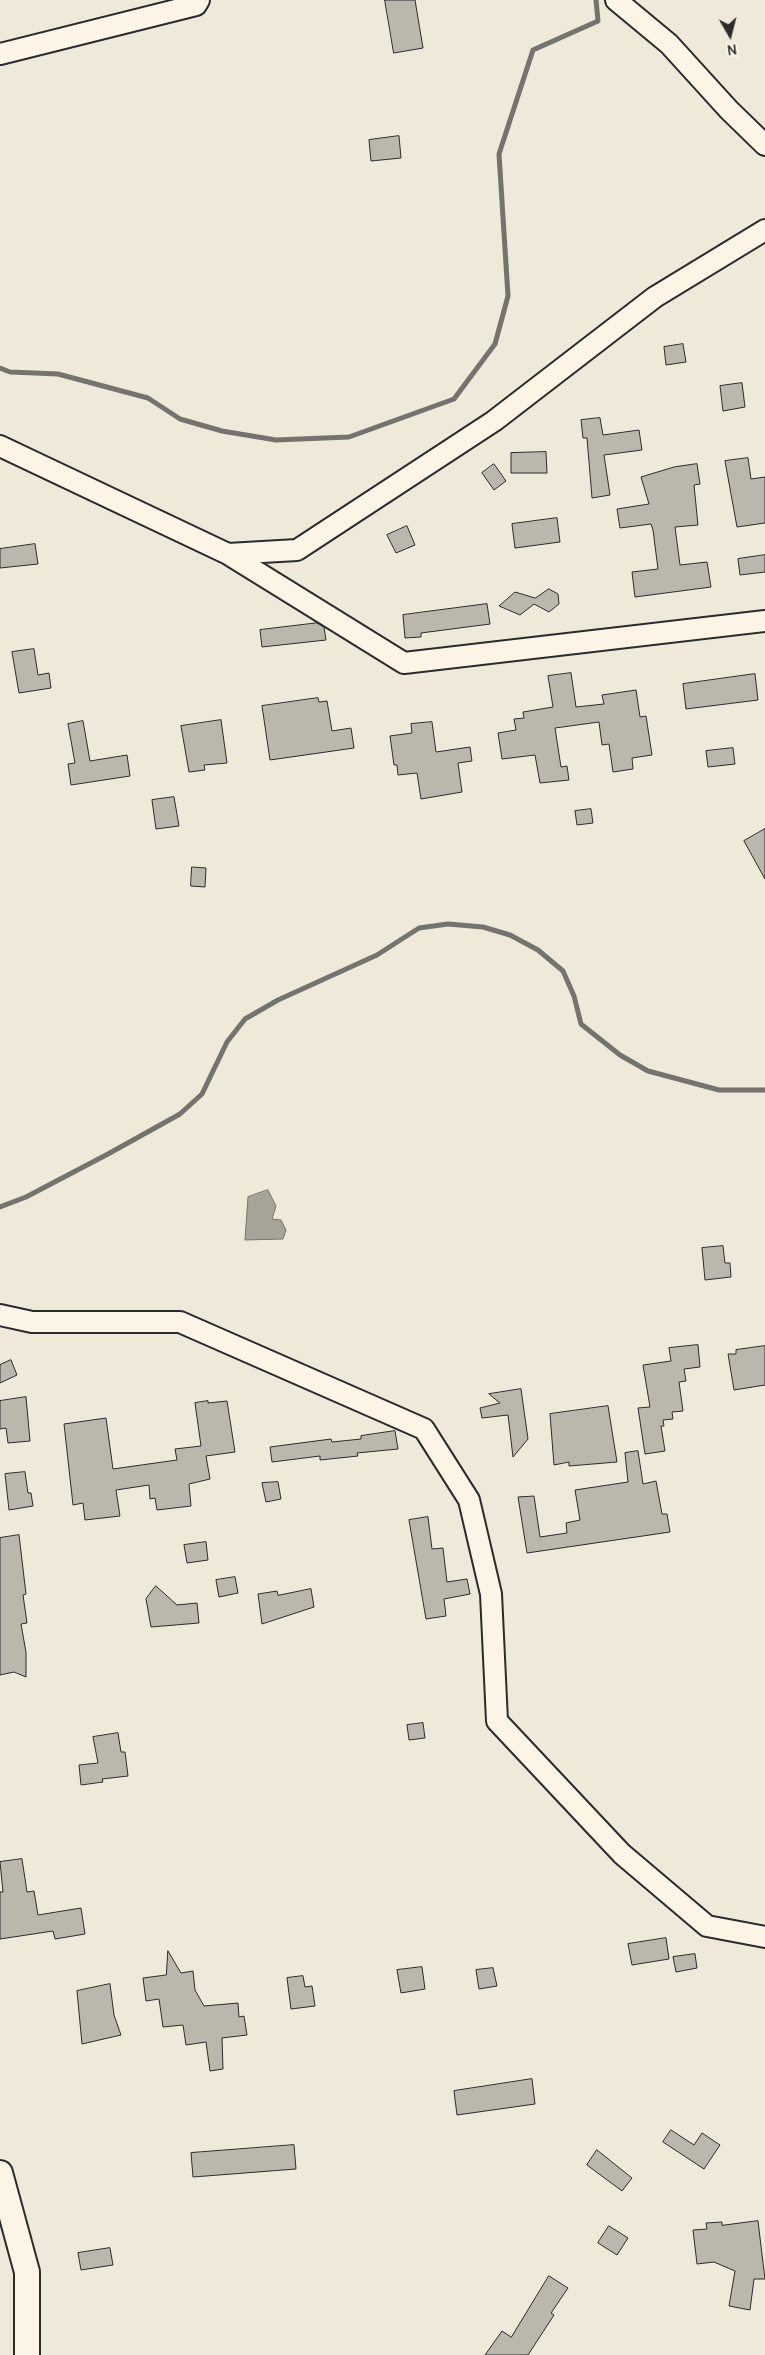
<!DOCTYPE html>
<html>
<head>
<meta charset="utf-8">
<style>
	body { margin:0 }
	#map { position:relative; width:765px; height:2355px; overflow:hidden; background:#efe9da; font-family:Delius,sans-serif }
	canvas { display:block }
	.north { position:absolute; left:705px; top:10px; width:50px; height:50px; -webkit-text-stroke:4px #fcf5e5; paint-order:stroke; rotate:172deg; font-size:14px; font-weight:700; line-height:20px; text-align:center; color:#2b2b2b }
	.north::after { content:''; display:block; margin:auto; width:18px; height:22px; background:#2b2b2b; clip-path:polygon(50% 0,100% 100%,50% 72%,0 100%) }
</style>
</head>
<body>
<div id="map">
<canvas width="765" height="2355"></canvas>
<div class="north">N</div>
</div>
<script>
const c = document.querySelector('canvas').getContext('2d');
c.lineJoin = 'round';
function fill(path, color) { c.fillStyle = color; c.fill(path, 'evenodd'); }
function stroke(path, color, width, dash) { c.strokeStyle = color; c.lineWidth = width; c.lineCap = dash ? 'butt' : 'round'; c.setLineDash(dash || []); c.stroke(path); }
const water = new Path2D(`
	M 268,1190 L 276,1206 L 272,1219 L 281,1220 L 286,1230 L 283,1239 L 245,1240 L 248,1197 Z`);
fill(water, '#a6a399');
stroke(water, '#75736d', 1);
stroke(new Path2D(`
	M 0,368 L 10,372 L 58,374 L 148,398 L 180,419 L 222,431 L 276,440 L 349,437 L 454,399 L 495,344 L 508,296 L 499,154 L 533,50 L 598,21 L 596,0
	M 0,1207 L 26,1197 L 108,1154 L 180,1114 L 202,1094 L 227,1042 L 245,1019 L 278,1000 L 377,955 L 419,928 L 448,924 L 483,927 L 510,935 L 538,950 L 563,971 L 574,996 L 581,1024 L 620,1055 L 648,1071 L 719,1090 L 765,1090`), '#75736d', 5);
const building = new Path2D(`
	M 385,0 L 415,0 L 423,48 L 394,53 Z
	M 399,136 L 401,158 L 371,161 L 369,140 Z
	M 683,344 L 686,362 L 666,365 L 664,347 Z
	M 742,383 L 745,407 L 723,411 L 720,386 Z
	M 600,418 L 603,435 L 639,430 L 642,450 L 604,455 L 610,495 L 592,498 L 587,438 L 583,438 L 581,420 Z
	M 546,452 L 547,473 L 511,473 L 511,453 Z
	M 748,458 L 751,479 L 765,477 L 765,523 L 737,527 L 725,461 Z
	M 494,464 L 506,481 L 494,490 L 482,473 Z
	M 697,464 L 700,484 L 694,485 L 698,525 L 675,527 L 680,565 L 707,562 L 711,587 L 635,597 L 632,572 L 658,569 L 653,530 L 651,524 L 620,528 L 617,509 L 649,504 L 641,477 L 674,467 Z
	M 557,518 L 560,542 L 515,548 L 512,524 Z
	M 407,526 L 415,545 L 396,553 L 387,535 Z
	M 35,544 L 38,564 L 0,568 L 0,549 Z
	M 765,555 L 765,572 L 740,575 L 738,559 Z
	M 549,589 L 558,594 L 559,604 L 549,612 L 534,604 L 520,615 L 499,606 L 515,592 L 535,598 Z
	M 487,604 L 490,624 L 421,633 L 421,637 L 405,638 L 403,615 Z
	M 317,623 L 324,627 L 326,640 L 262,647 L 260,630 Z
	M 34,649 L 38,675 L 49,673 L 51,688 L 19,693 L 12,652 Z
	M 571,673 L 576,707 L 604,704 L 602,695 L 636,690 L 640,717 L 646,716 L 652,755 L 632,758 L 633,769 L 613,772 L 609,744 L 602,745 L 599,722 L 555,728 L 561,767 L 567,766 L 569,780 L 540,783 L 535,755 L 502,759 L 498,733 L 516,730 L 514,719 L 524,718 L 523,712 L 553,707 L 548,676 Z
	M 755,674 L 758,700 L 686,709 L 683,684 Z
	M 318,698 L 319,702 L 327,701 L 332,731 L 351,728 L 354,748 L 270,760 L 262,706 Z
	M 221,720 L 227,763 L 204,765 L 205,770 L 189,772 L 181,726 Z
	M 83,721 L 90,761 L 127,755 L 130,776 L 71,785 L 68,764 L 75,763 L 68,724 Z
	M 432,722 L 436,752 L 470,747 L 472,761 L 458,763 L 462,792 L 421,799 L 417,773 L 398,775 L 397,765 L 394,765 L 390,736 L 412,733 L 411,724 Z
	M 733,748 L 735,764 L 708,767 L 706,751 Z
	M 174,797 L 179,826 L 156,829 L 152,800 Z
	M 591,809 L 593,823 L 577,825 L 575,811 Z
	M 765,829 L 765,879 L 744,841 Z
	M 192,867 L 206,868 L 205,887 L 191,886 Z
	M 723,1246 L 725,1263 L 730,1263 L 731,1277 L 705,1280 L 702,1248 Z
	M 698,1345 L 700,1367 L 684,1369 L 686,1381 L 679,1382 L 683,1411 L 672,1412 L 673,1419 L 663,1420 L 664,1426 L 661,1426 L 665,1451 L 645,1454 L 638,1408 L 650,1407 L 643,1365 L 671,1361 L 669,1348 Z
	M 765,1346 L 765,1385 L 734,1390 L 728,1354 L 736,1354 L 736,1350 Z
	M 11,1360 L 17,1375 L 0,1383 L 0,1365 Z
	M 521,1389 L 528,1439 L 513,1457 L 508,1415 L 482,1418 L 480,1408 L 500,1403 L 489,1394 Z
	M 26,1397 L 30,1441 L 8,1443 L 6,1428 L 0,1429 L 0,1401 Z
	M 208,1401 L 208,1403 L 227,1401 L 235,1452 L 206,1456 L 210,1479 L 189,1484 L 191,1506 L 157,1510 L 155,1498 L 150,1499 L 149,1485 L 116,1490 L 120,1516 L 85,1520 L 83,1503 L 73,1505 L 64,1424 L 106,1418 L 113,1469 L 177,1460 L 175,1449 L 201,1446 L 195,1403 Z
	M 608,1406 L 617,1462 L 569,1466 L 569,1462 L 554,1465 L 550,1414 Z
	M 395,1431 L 398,1449 L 357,1453 L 358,1456 L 320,1460 L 320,1456 L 272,1462 L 270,1447 L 331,1439 L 332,1442 L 361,1439 L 361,1436 Z
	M 638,1451 L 643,1484 L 656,1481 L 662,1514 L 667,1514 L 670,1532 L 527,1553 L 518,1497 L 534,1496 L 540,1537 L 567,1533 L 566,1523 L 580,1520 L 575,1490 L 628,1482 L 625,1453 Z
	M 25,1472 L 28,1493 L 31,1493 L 33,1506 L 9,1510 L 5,1474 Z
	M 278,1482 L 281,1499 L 266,1502 L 262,1483 Z
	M 428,1517 L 432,1549 L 443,1548 L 447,1582 L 467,1579 L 470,1594 L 444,1599 L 446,1616 L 426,1619 L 409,1520 Z
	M 19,1535 L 26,1594 L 23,1595 L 27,1623 L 21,1624 L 26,1652 L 26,1677 L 14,1672 L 0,1675 L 0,1538 Z
	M 206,1542 L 208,1560 L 187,1563 L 184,1545 Z
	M 235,1577 L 238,1593 L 219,1597 L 216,1580 Z
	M 156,1586 L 177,1605 L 197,1603 L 199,1623 L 151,1627 L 146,1599 Z
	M 311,1589 L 314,1607 L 262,1624 L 258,1594 L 277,1591 L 278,1595 Z
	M 423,1723 L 425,1738 L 409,1740 L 407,1725 Z
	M 118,1733 L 121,1752 L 125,1752 L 128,1776 L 102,1779 L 103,1782 L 81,1785 L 79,1765 L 98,1763 L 93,1737 Z
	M 22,1859 L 27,1892 L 34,1891 L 38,1915 L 81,1908 L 85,1934 L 55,1939 L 53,1931 L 0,1939 L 0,1892 L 3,1892 L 0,1862 Z
	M 666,1938 L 669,1959 L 632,1965 L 628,1944 Z
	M 168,1951 L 181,1973 L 193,1971 L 195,1990 L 204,2006 L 238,2003 L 239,2017 L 244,2016 L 247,2035 L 222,2038 L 223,2069 L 210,2071 L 206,2042 L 186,2045 L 183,2025 L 163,2027 L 159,1999 L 146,2001 L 143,1978 L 166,1975 Z
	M 695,1954 L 697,1968 L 676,1972 L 673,1957 Z
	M 422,1967 L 425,1989 L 401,1993 L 397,1970 Z
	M 493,1968 L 497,1986 L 479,1989 L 476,1970 Z
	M 303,1976 L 305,1987 L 312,1986 L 315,2006 L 291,2009 L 287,1978 Z
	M 110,1984 L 114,2015 L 121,2035 L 82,2044 L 77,1991 Z
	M 532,2079 L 535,2104 L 457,2115 L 454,2091 Z
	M 671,2130 L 694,2145 L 702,2133 L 720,2145 L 704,2169 L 663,2142 Z
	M 294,2145 L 296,2169 L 193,2177 L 191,2153 Z
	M 597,2150 L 632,2178 L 622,2191 L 587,2165 Z
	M 758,2221 L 765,2279 L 754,2279 L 750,2310 L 729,2306 L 735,2271 L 714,2262 L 697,2264 L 693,2230 L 707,2229 L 706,2223 L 722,2222 L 722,2225 Z
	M 609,2226 L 628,2238 L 617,2255 L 598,2243 Z
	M 110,2248 L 113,2265 L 81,2270 L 78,2253 Z
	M 549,2276 L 568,2288 L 551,2313 L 554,2315 L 528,2355 L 485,2355 L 502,2331 L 511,2337 Z`);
fill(building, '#bcb7ac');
stroke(building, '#2b2b2b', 1);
const minor = new Path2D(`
	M 616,0 L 669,44 L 729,110 L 765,145
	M 0,54 L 196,5 L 199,0
	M 0,446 L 228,554 L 404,663 L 765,621
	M 228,554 L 297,550 L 494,421 L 655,297 L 765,230
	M 0,1315 L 32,1322 L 180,1322 L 424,1429 L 469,1500 L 491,1594 L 497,1721 L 622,1854 L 707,1926 L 765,1937`);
const tertiary = new Path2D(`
	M 0,2173 L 27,2272 L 27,2355`);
stroke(minor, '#2b2b2b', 24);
stroke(tertiary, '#2b2b2b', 28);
stroke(minor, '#fcf5e5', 20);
stroke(tertiary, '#fcf5e5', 24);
</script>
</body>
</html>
